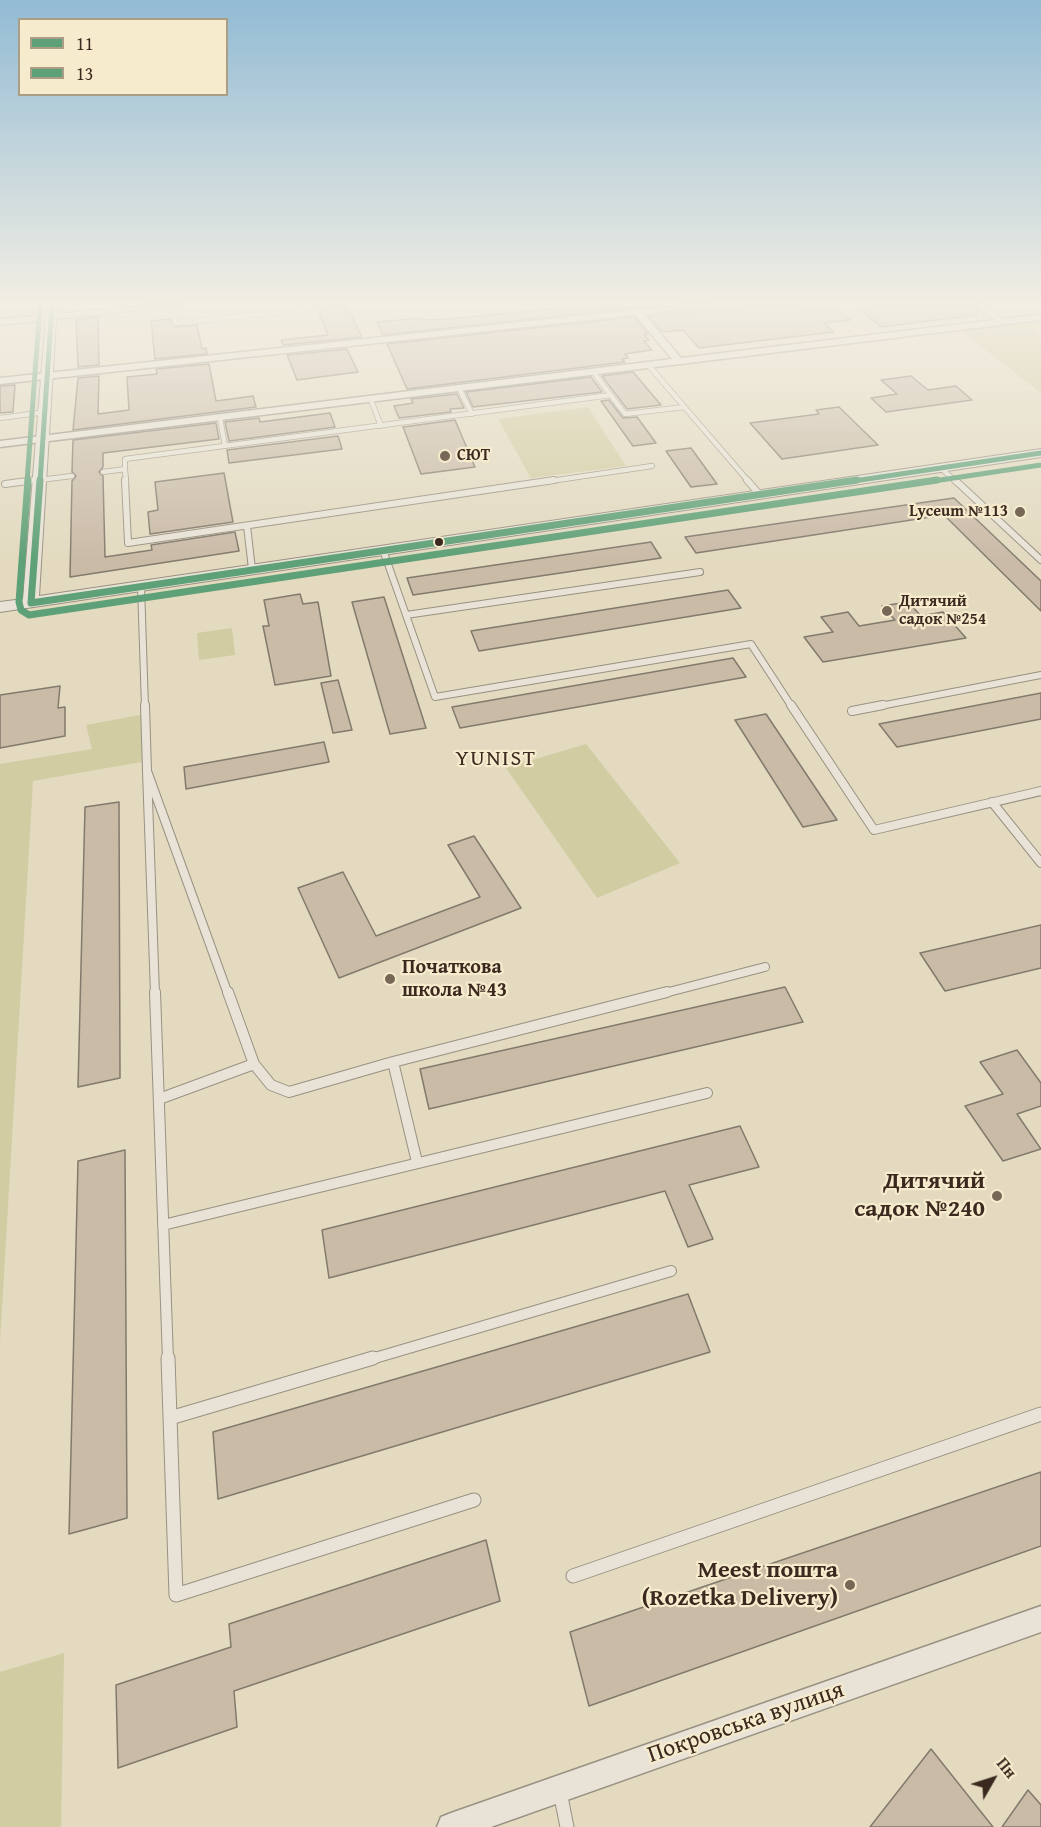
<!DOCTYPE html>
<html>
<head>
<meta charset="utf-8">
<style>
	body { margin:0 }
	#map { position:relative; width:1041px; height:1827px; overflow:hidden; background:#e3dac0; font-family:"Gentium Book Plus",serif }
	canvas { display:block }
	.legend { position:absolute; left:18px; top:18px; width:210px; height:78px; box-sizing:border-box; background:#f6eccd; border:2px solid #ab9e87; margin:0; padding:8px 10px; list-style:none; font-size:18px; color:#3b291f }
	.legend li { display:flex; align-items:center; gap:12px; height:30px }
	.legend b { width:30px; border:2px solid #ab9e87 }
	.north { position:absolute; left:963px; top:1749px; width:60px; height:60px; -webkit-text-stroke:4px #f6eccd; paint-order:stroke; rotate:51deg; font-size:16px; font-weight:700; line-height:24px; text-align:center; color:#3b291f }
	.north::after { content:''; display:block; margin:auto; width:21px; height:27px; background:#3b291f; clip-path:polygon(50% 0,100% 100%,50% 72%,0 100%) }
</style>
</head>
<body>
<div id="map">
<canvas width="1041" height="1827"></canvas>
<ul class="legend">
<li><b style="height:8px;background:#5ea077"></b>11</li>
<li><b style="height:8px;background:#5ea077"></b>13</li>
</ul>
<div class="north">Пн</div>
</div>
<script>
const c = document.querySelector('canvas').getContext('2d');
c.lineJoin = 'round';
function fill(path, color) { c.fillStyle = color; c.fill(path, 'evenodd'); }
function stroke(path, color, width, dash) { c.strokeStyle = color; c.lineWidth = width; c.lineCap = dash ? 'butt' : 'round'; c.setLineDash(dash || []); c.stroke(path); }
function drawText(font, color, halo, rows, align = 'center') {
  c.font = font + ' "Gentium Book Plus",serif'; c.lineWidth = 4.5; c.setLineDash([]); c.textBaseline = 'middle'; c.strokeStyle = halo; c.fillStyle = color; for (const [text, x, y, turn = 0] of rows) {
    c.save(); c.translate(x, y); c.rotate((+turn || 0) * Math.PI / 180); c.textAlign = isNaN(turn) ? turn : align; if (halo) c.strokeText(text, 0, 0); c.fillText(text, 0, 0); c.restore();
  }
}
fill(new Path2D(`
	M 1041,317 L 1041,329 L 1035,330 L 1041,335 L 1041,393 L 956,327 Z
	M 588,407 L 626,466 L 531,478 L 498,419 Z
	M 232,628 L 235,655 L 199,660 L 197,633 Z
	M 145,714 L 147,761 L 33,781 L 0,1342 L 0,764 L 92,749 L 86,725 Z
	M 586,744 L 680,863 L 597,898 L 506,768 Z
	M 64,1653 L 61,1827 L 0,1827 L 0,1672 Z`), '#d1cca1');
const building = new Path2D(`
	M 326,305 L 346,305 L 362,337 L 283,345 L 281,340 L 328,335 L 319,313 L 325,311 Z
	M 588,305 L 646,307 L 383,335 L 377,322 L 423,318 L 424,320 L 449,319 Z
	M 750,305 L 802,305 L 806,308 L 833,305 L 851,320 L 824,323 L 834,332 L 699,348 L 683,330 L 662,332 L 648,316 Z
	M 877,305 L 972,305 L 977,310 L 977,315 L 881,327 L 857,307 Z
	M 98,317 L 99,365 L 78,367 L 76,320 Z
	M 634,317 L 648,334 L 644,335 L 649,340 L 644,341 L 652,350 L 625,354 L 628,358 L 622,359 L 625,362 L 407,389 L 387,344 Z
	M 170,319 L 174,327 L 197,325 L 202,349 L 206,348 L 207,354 L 155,359 L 151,321 Z
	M 347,349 L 358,372 L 297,380 L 287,355 Z
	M 209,364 L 216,401 L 253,396 L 256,407 L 73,430 L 78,378 L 99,376 L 98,414 L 129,410 L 127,377 L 157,374 L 156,369 Z
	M 633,372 L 661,405 L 627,409 L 602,376 Z
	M 911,376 L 928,390 L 956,386 L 972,400 L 886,412 L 871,398 L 897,394 L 881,380 Z
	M 591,377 L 602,392 L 473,407 L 466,392 Z
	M 15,385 L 13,412 L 0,413 L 0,386 Z
	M 457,394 L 464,408 L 450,409 L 451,412 L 399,418 L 394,406 L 413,403 L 411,399 Z
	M 609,400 L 623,418 L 637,417 L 656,443 L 633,446 L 601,401 Z
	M 839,407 L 878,445 L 782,459 L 750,423 L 819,414 L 816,410 Z
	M 330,413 L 335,427 L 229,441 L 225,422 L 259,418 L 260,422 Z
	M 455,420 L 475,467 L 421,474 L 403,427 Z
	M 216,423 L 219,439 L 103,453 L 103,467 L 99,472 L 103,476 L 105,557 L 152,550 L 151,545 L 235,532 L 239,551 L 70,577 L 72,481 L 76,476 L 72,472 L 73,440 Z
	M 338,436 L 342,449 L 229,463 L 227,450 Z
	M 691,448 L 717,484 L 691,487 L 666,451 Z
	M 224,473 L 233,522 L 150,534 L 148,512 L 158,510 L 155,482 Z
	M 954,498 L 1041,581 L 1041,611 L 944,515 L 696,553 L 685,537 Z
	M 651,542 L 661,558 L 413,595 L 407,578 Z
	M 728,590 L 741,608 L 479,651 L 471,631 Z
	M 300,594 L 303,604 L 318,602 L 331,676 L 275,685 L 263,626 L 269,626 L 264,600 Z
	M 384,597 L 426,728 L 390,734 L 352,602 Z
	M 908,602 L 921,616 L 943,612 L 966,638 L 823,662 L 804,637 L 833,632 L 821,617 L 848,612 L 859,626 L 895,620 L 882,606 Z
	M 733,658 L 746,677 L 460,728 L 452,707 Z
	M 338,680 L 352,730 L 333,733 L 321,683 Z
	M 60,686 L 58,708 L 65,707 L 65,736 L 0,748 L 0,695 Z
	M 1041,693 L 1041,719 L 897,747 L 879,724 Z
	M 766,714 L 837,820 L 803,827 L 735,720 Z
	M 324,742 L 329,762 L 186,789 L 184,767 Z
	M 119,802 L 120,1078 L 78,1087 L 85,807 Z
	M 474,836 L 521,908 L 339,978 L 298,888 L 343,872 L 376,936 L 480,897 L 448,845 Z
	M 1041,925 L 1041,968 L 945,991 L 920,953 Z
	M 785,987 L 803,1022 L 429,1109 L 420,1069 Z
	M 1017,1050 L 1041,1083 L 1041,1106 L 1017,1114 L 1041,1149 L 1003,1161 L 965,1106 L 1003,1094 L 980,1062 Z
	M 740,1126 L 759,1167 L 689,1185 L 713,1239 L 688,1247 L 665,1191 L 329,1278 L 322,1230 Z
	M 125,1150 L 127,1518 L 69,1534 L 78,1161 Z
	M 688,1294 L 710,1352 L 218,1499 L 213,1432 Z
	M 1041,1472 L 1041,1546 L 589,1706 L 570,1632 Z
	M 486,1540 L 500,1601 L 234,1691 L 237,1727 L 118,1768 L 116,1685 L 231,1647 L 229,1624 Z
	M 931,1749 L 993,1827 L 870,1827 Z
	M 1028,1790 L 1041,1805 L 1041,1827 L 1002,1827 Z`);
fill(building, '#cabba7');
stroke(building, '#827a6c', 1.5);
const serviceFar4 = new Path2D(`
	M 172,306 L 175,323 L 322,308 L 321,305
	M 650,367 L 749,482
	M 594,373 L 625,414 L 684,407
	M 460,390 L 472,414
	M 371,400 L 381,426
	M 0,418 L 46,412
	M 220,418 L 225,446
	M 940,467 L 956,482
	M 125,469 L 125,459 L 611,395
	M 103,472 L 125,469 L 126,482
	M 23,482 L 72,476
	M 544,482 L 652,466`);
const serviceFar3 = new Path2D(`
	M 125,480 L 128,543 L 554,480
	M 747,480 L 760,495
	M 955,480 L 1041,560
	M 5,484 L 35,480
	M 247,526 L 252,569
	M 383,550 L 435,697 L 751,644 L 792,707
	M 141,586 L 145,707
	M 406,615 L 700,572
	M 875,707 L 1041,675`);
const serviceFar2 = new Path2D(`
	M 145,705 L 147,771 L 228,994
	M 791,705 L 874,830 L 1041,791
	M 852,711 L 883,705
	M 147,771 L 155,994
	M 992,802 L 1041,863
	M 661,994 L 765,967`);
const serviceFar1 = new Path2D(`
	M 155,992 L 168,1360
	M 228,992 L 254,1064 L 271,1085 L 289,1092 L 393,1062 L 667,992
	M 393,1062 L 417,1162
	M 159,1099 L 254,1064
	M 163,1225 L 707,1093
	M 368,1360 L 671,1271`);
const service = new Path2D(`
	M 168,1358 L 176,1595 L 474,1500
	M 170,1418 L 373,1358
	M 573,1576 L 1041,1414
	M 560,1792 L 567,1827`);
const minor = new Path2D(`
	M 153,305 L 185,305 L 0,325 L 0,319 Z
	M 682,305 L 711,305 L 644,314 L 681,358 L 994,320 L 974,305 L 984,305 L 1003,319 L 1041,314 L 1041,320 L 0,447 L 0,441 L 672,359 L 635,315 L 0,384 L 0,378 Z
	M 1041,1606 L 1041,1632 L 491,1827 L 437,1827 L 441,1817 L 451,1813 Z`);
const tertiary = new Path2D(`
	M 47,305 L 57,305 L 39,596 L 1041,449 L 1041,457 L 0,612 L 0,602 L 23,599 Z`);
stroke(serviceFar4, '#999182', 6);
stroke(serviceFar3, '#999182', 8);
stroke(serviceFar2, '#999182', 10);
stroke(serviceFar1, '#999182', 12);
stroke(service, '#999182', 15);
stroke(minor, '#999182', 3);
stroke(tertiary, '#999182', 2);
stroke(serviceFar4, '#e8e3d6', 4.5);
stroke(serviceFar3, '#e8e3d6', 6);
stroke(serviceFar2, '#e8e3d6', 8);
stroke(serviceFar1, '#e8e3d6', 10);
stroke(service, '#e8e3d6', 13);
fill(minor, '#e8e3d6');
fill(tertiary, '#e8e3d6');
stroke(new Path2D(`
	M 40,482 L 52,305
	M 847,482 L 1041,453`), '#5ea077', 5);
stroke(new Path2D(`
	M 31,603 L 857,480
	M 31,603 L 40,480`), '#5ea077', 7);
stroke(new Path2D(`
	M 27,482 L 40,305
	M 927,482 L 1041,465`), '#5ea077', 5);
stroke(new Path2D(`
	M 28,480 L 19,602 L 21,610 L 29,615 L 937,480`), '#5ea077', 7);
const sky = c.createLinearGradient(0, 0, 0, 561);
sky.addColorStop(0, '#92bbd4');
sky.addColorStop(0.54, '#f2eee3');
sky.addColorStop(1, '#f2eee300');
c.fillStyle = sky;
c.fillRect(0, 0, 1041, 561);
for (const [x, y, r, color] of [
	[445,456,6,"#766757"],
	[1020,512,6,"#766757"],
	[439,542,5,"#3b291f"],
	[887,611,6,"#766757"],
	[390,979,6,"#766757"],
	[997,1196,6,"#766757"],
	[850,1585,6,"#766757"]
]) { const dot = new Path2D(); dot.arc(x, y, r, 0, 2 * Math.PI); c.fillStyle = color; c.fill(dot); stroke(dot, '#f6eccd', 2); }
drawText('bold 16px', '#3b291f', '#f6eccd', [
	["СЮТ",457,456],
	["Lyceum №113",1008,512,"right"],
	["Дитячий",899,602],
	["садок №254",899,620]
], 'left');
drawText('bold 20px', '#3b291f', '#f6eccd', [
	["Початкова",402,968],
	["школа №43",402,991]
], 'left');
c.letterSpacing = '1.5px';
drawText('22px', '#3b291f', '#f6eccd', [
	["YUNIST",496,759]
]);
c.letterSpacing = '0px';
drawText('bold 24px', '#3b291f', '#f6eccd', [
	["Дитячий",985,1182],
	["садок №240",985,1210],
	["Meest пошта",838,1571],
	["(Rozetka Delivery)",838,1599]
], 'right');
drawText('24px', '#3b291f', '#f6eccd', [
	["Покровська вулиця",746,1723,-19]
]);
</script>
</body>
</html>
